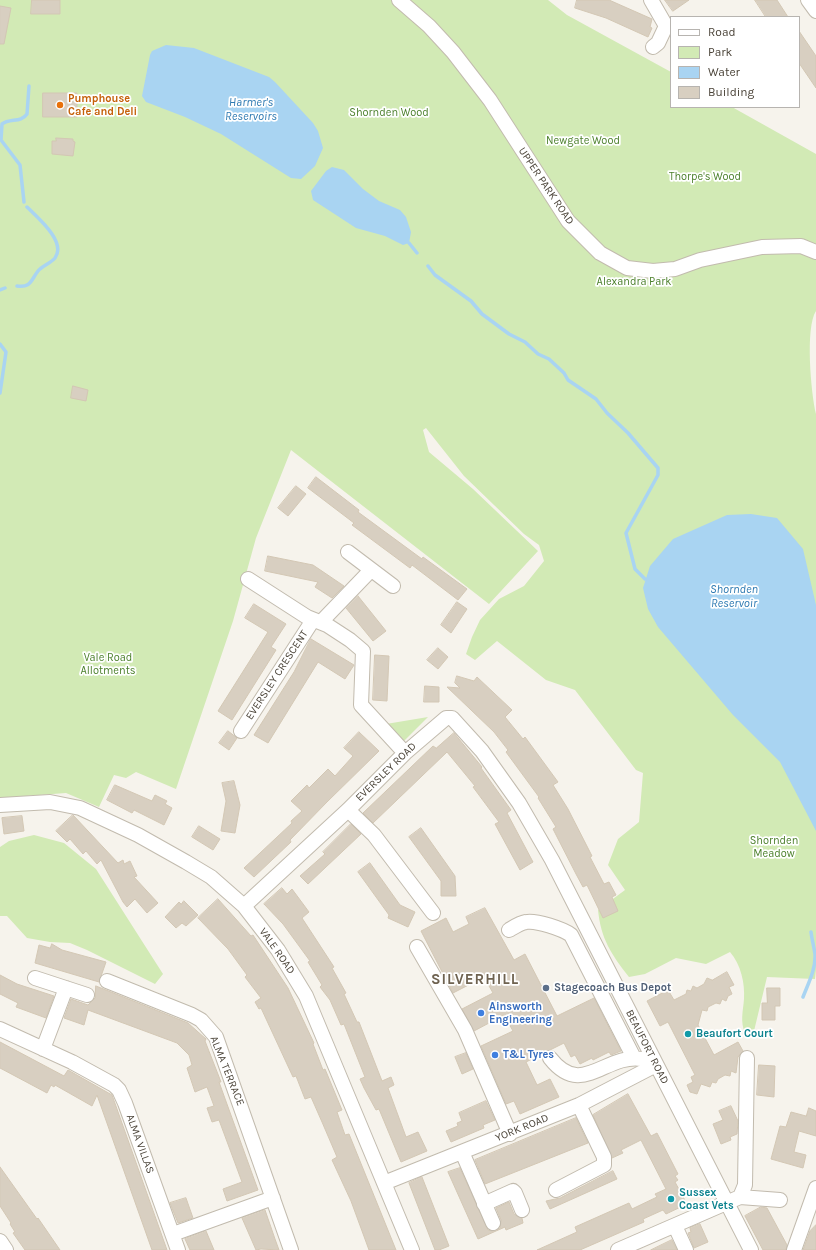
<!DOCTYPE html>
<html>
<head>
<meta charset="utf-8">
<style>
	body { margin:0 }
	#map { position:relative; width:816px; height:1250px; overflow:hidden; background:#f6f3ec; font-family:Karla,sans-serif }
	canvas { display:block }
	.legend { position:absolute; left:670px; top:16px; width:130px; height:92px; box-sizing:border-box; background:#fff; border:1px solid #b7b4b0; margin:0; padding:5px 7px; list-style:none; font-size:12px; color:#4b4439 }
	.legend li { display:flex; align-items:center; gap:8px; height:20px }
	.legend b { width:20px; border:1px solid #b7b4b0 }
</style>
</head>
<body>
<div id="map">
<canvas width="816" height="1250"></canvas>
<ul class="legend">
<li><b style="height:5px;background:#fff"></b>Road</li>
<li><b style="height:11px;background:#d2eab5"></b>Park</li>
<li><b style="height:11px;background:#a9d4f2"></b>Water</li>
<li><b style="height:11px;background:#d8cfc1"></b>Building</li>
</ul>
</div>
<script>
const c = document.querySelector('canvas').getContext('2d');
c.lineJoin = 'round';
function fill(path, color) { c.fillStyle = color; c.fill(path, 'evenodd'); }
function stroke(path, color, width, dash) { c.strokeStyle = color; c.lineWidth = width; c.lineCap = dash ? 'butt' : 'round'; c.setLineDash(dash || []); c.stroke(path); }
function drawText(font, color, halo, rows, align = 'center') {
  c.font = font + ' Karla,sans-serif'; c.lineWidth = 3.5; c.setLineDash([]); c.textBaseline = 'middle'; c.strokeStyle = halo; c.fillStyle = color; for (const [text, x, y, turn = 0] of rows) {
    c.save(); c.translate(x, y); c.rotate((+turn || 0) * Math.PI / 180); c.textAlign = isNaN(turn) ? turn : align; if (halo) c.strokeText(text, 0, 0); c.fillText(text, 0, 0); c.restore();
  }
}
fill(new Path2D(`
	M 0,0 L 548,0 L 567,15 L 671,72 L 671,107 L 732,107 L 816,154 L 816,311 C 805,327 811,394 816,414 L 816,970 L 815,979 L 767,977 L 754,1031 L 745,1033 C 740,1021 743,1012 744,999 C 745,983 741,965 730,952 L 706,964 L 676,958 L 645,974 L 629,977 C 611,954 601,939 598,910 L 625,890 L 608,865 L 618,839 L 639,822 L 643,773 L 636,770 L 575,690 L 546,680 L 497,641 L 475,660 L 466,654 L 472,637 L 480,620 L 499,599 L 524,586 L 544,561 L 539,545 L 524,534 L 464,476 L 426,428 L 423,430 L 429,452 L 473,489 L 538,551 L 489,604 L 291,450 L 256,538 L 233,621 L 176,789 L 136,772 L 126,778 L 114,775 L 99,807 L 66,793 L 0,798 Z
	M 428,717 L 403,742 L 386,724 Z
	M 34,835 L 64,843 L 96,869 L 163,974 L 155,984 L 87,950 L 70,943 L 50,942 L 27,938 L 7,916 L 0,916 L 0,847 L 9,841 Z`), '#d2eab5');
fill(new Path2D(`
	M 166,45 L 194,48 L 269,77 L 275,82 L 313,123 L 318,131 L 323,148 L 315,166 L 301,179 L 291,178 L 221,134 L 185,117 L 146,102 L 142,96 L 150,55 L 152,51 Z
	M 332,167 L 344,170 L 363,189 L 379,201 L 400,210 L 406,217 L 411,232 L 409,243 L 403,245 L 385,236 L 356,228 L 313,200 L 311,191 L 326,171 Z
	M 751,514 L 777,518 L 803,549 L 816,605 L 816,831 L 780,762 L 733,715 L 658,627 L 648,609 L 643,588 L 650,566 L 673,539 L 727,515 Z`), '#a9d4f2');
stroke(new Path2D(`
	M 24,202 L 20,165 L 1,140 L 2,124 C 10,118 21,123 27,114 L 29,86
	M 409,243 L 417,253
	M 428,266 L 435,275 L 471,301 L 482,314 L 509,334 L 525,342 L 538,354 L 549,359 L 564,373 L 568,380 L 596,399 L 607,413 L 628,433 L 658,468 L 658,475 L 626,533 L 635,569 L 645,579
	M 17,286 C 31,288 31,280 38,271 C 42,266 51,263 55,258 C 67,242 37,217 27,207
	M 0,290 L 5,288
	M 0,344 L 6,352 L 0,393
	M 803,997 C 808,984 816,969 815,954 C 814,947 812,940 811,932`), '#a9d4f2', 3.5);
const building = new Path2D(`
	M 32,0 L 60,0 L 60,14 L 31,14 Z
	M 577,0 L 609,0 L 652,19 L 650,27 L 652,28 L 648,37 L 606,18 L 575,8 Z
	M 665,0 L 689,0 L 673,11 Z
	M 755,0 L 777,0 L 788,17 L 766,17 Z
	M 0,6 L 11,8 L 4,44 L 0,44 Z
	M 799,31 L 816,56 L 816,88 L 799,63 Z
	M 43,93 L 77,93 L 77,117 L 43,117 Z
	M 56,138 L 73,139 L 73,141 L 75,142 L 73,156 L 52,154 L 52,141 L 56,141 Z
	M 73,386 L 88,390 L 86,401 L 71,398 Z
	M 316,477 L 359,510 L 358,512 L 422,559 L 423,557 L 467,589 L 458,600 L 412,565 L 410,568 L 352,525 L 354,523 L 308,488 Z
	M 296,486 L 306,494 L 288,516 L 278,508 Z
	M 268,556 L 313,565 L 344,586 L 332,598 L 315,587 L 318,582 L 265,571 Z
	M 358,596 L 386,631 L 373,641 L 346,608 Z
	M 457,602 L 467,609 L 451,633 L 441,625 Z
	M 254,604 L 286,624 L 271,647 L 276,650 L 232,720 L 218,711 L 268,632 L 245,618 Z
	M 311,639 L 354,665 L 345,679 L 318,662 L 268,743 L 254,735 L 294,672 Z
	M 438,648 L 448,657 L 438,669 L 427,660 Z
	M 375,655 L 389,656 L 387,701 L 373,700 Z
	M 457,676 L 474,681 L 477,677 L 512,710 L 505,717 L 523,739 L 525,737 L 558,782 L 553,785 L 568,809 L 592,856 L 590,857 L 604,884 L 609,882 L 616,895 L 612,897 L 618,911 L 603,918 L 587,885 L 583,887 L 576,874 L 553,829 L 556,827 L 538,798 L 539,797 L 506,752 L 508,750 L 494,732 L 447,687 L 460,688 L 455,683 Z
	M 425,686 L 439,687 L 439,702 L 424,702 Z
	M 228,731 L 237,738 L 229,750 L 219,743 Z
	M 359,732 L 379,751 L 327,802 L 290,840 L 291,842 L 254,877 L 244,868 L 292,823 L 291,821 L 302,811 L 291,801 L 307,785 L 309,788 L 328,769 L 335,776 L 353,756 L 344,748 Z
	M 454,733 L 482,767 L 481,768 L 511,810 L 507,813 L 533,862 L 520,870 L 495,824 L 499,822 L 473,787 L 475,786 L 447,752 L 373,823 L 363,813 L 433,746 L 436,748 Z
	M 234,781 L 240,805 L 235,833 L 221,831 L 226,801 L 222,783 Z
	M 115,785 L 152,801 L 155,795 L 167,801 L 165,804 L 172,808 L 164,825 L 134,810 L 132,813 L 107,800 Z
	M 73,815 L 118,863 L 123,860 L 124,864 L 130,861 L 137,876 L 134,877 L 158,903 L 147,913 L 135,899 L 127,907 L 123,902 L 101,860 L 97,864 L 86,851 L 83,854 L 70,839 L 67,842 L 56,831 Z
	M 22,816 L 24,831 L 4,834 L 2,818 Z
	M 351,824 L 361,834 L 308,884 L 300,876 L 325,854 L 323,852 Z
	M 199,826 L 220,839 L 213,850 L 192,837 Z
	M 421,828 L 455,876 L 456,896 L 441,896 L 441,881 L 409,837 Z
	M 370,863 L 400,905 L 415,912 L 408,927 L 388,918 L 389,915 L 358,872 Z
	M 282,888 L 287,894 L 292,889 L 309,912 L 302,918 L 334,967 L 332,968 L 346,993 L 344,994 L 357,1022 L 359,1022 L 382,1081 L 391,1077 L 394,1085 L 388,1088 L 406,1137 L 418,1132 L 427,1151 L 401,1162 L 379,1109 L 376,1110 L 364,1088 L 360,1079 L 365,1077 L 344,1024 L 341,1025 L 330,1000 L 320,987 L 322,985 L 308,962 L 310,961 L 283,924 L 264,904 Z
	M 218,899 L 251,936 L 253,935 L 288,988 L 314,1043 L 313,1044 L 323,1070 L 325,1069 L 342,1110 L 337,1112 L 345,1135 L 349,1134 L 396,1250 L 369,1250 L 351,1201 L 332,1160 L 337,1157 L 322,1122 L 311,1097 L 305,1099 L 296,1076 L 293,1077 L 261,1008 L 259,1009 L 255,1002 L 261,998 L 245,977 L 247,975 L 228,949 L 198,918 Z
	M 184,901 L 198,915 L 186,926 L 182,923 L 176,928 L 165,917 L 179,902 L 181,904 Z
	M 485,908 L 514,960 L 525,954 L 557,1016 L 594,998 L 621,1051 L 611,1055 L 609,1052 L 593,1060 L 592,1058 L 580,1064 L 575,1055 L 571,1057 L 564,1043 L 526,1062 L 537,1085 L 550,1079 L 559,1097 L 520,1114 L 514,1101 L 506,1104 L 481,1046 L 513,1031 L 504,1015 L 474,1031 L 462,1009 L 493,993 L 484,977 L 453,993 L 421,931 L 446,918 L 453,932 L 469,924 L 466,917 Z
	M 52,944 L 62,950 L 106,962 L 99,982 L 35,963 L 39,945 L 50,948 Z
	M 727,972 L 734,985 L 729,987 L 732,994 L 728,996 L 726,1001 L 722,999 L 720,1004 L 716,1003 L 708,1007 L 707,1011 L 702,1010 L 698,1025 L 714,1055 L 738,1042 L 743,1051 L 738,1057 L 736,1073 L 731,1071 L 730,1076 L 725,1075 L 718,1079 L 716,1083 L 712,1082 L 710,1087 L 701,1084 L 697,1094 L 690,1092 L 687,1085 L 693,1082 L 691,1077 L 695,1075 L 668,1022 L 660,1026 L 647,1001 L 668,990 L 674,1000 L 686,994 L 687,990 L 691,991 L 693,986 L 697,988 L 704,984 L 707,978 L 712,980 Z
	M 0,975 L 17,984 L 54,996 L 46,1018 L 16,1007 L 18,1003 L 0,994 Z
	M 96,986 L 188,1023 L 206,1039 L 205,1041 L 221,1082 L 219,1082 L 258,1190 L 227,1201 L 223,1189 L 242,1182 L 219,1120 L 212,1122 L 207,1108 L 214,1106 L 207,1087 L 195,1092 L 187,1068 L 192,1065 L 189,1055 L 177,1043 L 88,1010 L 84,1025 L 64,1018 L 71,999 L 88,1005 L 95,998 Z
	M 767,988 L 780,988 L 780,1006 L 775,1006 L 775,1020 L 762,1020 L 762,1003 L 767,1003 Z
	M 0,1042 L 64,1076 L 68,1070 L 112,1095 L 167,1250 L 152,1250 L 97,1095 L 92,1106 L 55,1085 L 54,1087 L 51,1085 L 47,1093 L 0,1068 Z
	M 466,1053 L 473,1069 L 462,1074 L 455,1057 Z
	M 759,1065 L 775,1066 L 774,1097 L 757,1095 Z
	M 628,1094 L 651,1136 L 657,1133 L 678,1174 L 675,1176 L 678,1180 L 675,1182 L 687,1204 L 666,1214 L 663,1210 L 643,1219 L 644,1222 L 580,1250 L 537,1250 L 577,1232 L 575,1227 L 629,1203 L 632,1209 L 657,1197 L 655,1194 L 666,1189 L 641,1140 L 621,1150 L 623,1153 L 612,1158 L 593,1115 Z
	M 486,1101 L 495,1120 L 483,1125 L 484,1128 L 451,1142 L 446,1131 L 458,1126 L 457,1123 L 462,1121 L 459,1113 Z
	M 731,1106 L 738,1121 L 737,1134 L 730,1137 L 731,1140 L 721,1144 L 713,1124 L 723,1120 L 719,1111 Z
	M 809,1108 L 816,1111 L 816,1136 L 799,1131 L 794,1152 L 806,1155 L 803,1168 L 771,1159 L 780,1126 L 786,1127 L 791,1112 L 806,1116 Z
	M 576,1118 L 588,1143 L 485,1184 L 475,1160 Z
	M 0,1167 L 37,1219 L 38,1218 L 60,1250 L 25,1250 L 13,1233 L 15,1232 L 10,1224 L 11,1223 L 0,1206 Z
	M 460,1168 L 488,1230 L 492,1231 L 500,1228 L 501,1220 L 496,1208 L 509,1202 L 514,1214 L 522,1218 L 523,1223 L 506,1230 L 505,1227 L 478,1239 L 448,1172 Z
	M 613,1171 L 617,1179 L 550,1209 L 546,1201 L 560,1198 Z
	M 422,1177 L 449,1246 L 439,1250 L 435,1250 L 409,1183 Z
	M 186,1198 L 193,1218 L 178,1223 L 170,1203 Z
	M 761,1207 L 767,1208 L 787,1245 L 786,1250 L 763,1250 L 745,1216 Z
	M 265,1210 L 275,1239 L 279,1250 L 261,1249 L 256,1250 L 242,1218 Z
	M 700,1224 L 708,1242 L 694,1248 L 688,1233 L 691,1232 L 690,1228 Z
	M 816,1225 L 816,1250 L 803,1250 L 810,1231 Z
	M 206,1231 L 214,1250 L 190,1250 L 185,1239 Z
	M 672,1240 L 677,1250 L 651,1250 Z`);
fill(building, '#d8cfc1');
stroke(building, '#d3c7b4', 1);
const minor = new Path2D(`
	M 399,0 L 429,26 L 453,52 L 490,100 L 568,221 L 600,253 L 627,268 L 653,271 L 675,269 L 700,260 L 762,247 L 801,246 L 816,252
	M 651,0 L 666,26 L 658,43 L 653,47
	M 808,0 L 816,11
	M 348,552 L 393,586
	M 248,579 L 307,617 L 327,625 L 350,640 L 363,651 L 361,705 L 405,753
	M 321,622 L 371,570
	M 241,731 L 313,620
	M 0,805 L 50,802 L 80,808 L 138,835 L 186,862 L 211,877 L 244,906 L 278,950 L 306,996 L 412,1250
	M 348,810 L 374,835 L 433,913
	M 244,906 L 348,810 L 405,753 L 446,718 L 452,718 L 482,751 L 519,803 L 552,860 L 751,1250
	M 509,930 C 514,927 520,923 526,922 C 536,920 563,929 571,935 L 634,1058
	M 417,947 L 465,1030 L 510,1134
	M 35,978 L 87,995
	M 107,981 L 192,1015 L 201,1020 L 216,1037 L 291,1250
	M 0,1029 L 72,1062 L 114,1085 L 119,1090 L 125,1103 L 178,1250
	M 43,1049 L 66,988
	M 550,1058 C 582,1099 605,1053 642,1059
	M 462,1152 L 493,1223
	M 384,1183 L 579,1105 L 656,1065
	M 556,1190 L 604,1165 L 604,1157 L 579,1105
	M 740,1197 L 780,1200
	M 484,1204 L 513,1191 L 515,1193 L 522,1210
	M 675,1226 L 686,1250
	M 173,1234 L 273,1198
	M 0,1241 L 6,1250
	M 618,1250 L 740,1197 L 745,1185 L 747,1058
	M 794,1250 L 816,1188`);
stroke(minor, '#c2bbae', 16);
stroke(minor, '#fff', 14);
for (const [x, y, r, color] of [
	[60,105,4,"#e8710a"],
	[546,988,4,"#5c6f8a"],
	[481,1013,4,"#3f7fe0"],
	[688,1034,4,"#0f9aa8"],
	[495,1055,4,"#3f7fe0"],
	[671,1199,4,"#0f9aa8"]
]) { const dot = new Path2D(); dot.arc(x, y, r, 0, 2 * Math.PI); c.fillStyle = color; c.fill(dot); stroke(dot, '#fff', 1.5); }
drawText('bold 11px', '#c56008', '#fff', [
	["Pumphouse",68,99],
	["Cafe and Deli",68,112]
], 'left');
drawText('11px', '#4a7f2a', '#fff', [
	["Shornden Wood",389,113],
	["Newgate Wood",583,141],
	["Thorpe's Wood",705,177],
	["Alexandra Park",634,282],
	["Vale Road",108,658],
	["Allotments",108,671],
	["Shornden",774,841],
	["Meadow",774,854]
]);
drawText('11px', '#4b4439', '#fff', [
	["UPPER PARK ROAD",546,186,56],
	["EVERSLEY CRESCENT",277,675,-57],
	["EVERSLEY ROAD",386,772,-44],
	["VALE ROAD",277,951,55],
	["BEAUFORT ROAD",647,1047,63],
	["ALMA TERRACE",227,1071,68],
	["YORK ROAD",522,1128,-22],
	["ALMA VILLAS",140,1144,70]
]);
drawText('bold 11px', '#4e5e75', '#fff', [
	["Stagecoach Bus Depot",554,988]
], 'left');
drawText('bold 11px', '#366cbe', '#fff', [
	["Ainsworth",489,1007],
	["Engineering",489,1020],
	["T&L Tyres",503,1055]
], 'left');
drawText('bold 11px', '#0d838f', '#fff', [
	["Beaufort Court",696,1034],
	["Sussex",679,1193],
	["Coast Vets",679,1206]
], 'left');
drawText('italic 12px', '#2e7ab2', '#fff', [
	["Harmer's",251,103],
	["Reservoirs",251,117],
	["Shornden",734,590],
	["Reservoir",734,604]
]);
c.letterSpacing = '1px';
drawText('bold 15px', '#6e6250', '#fff', [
	["SILVERHILL",475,980]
]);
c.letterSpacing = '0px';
</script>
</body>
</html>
